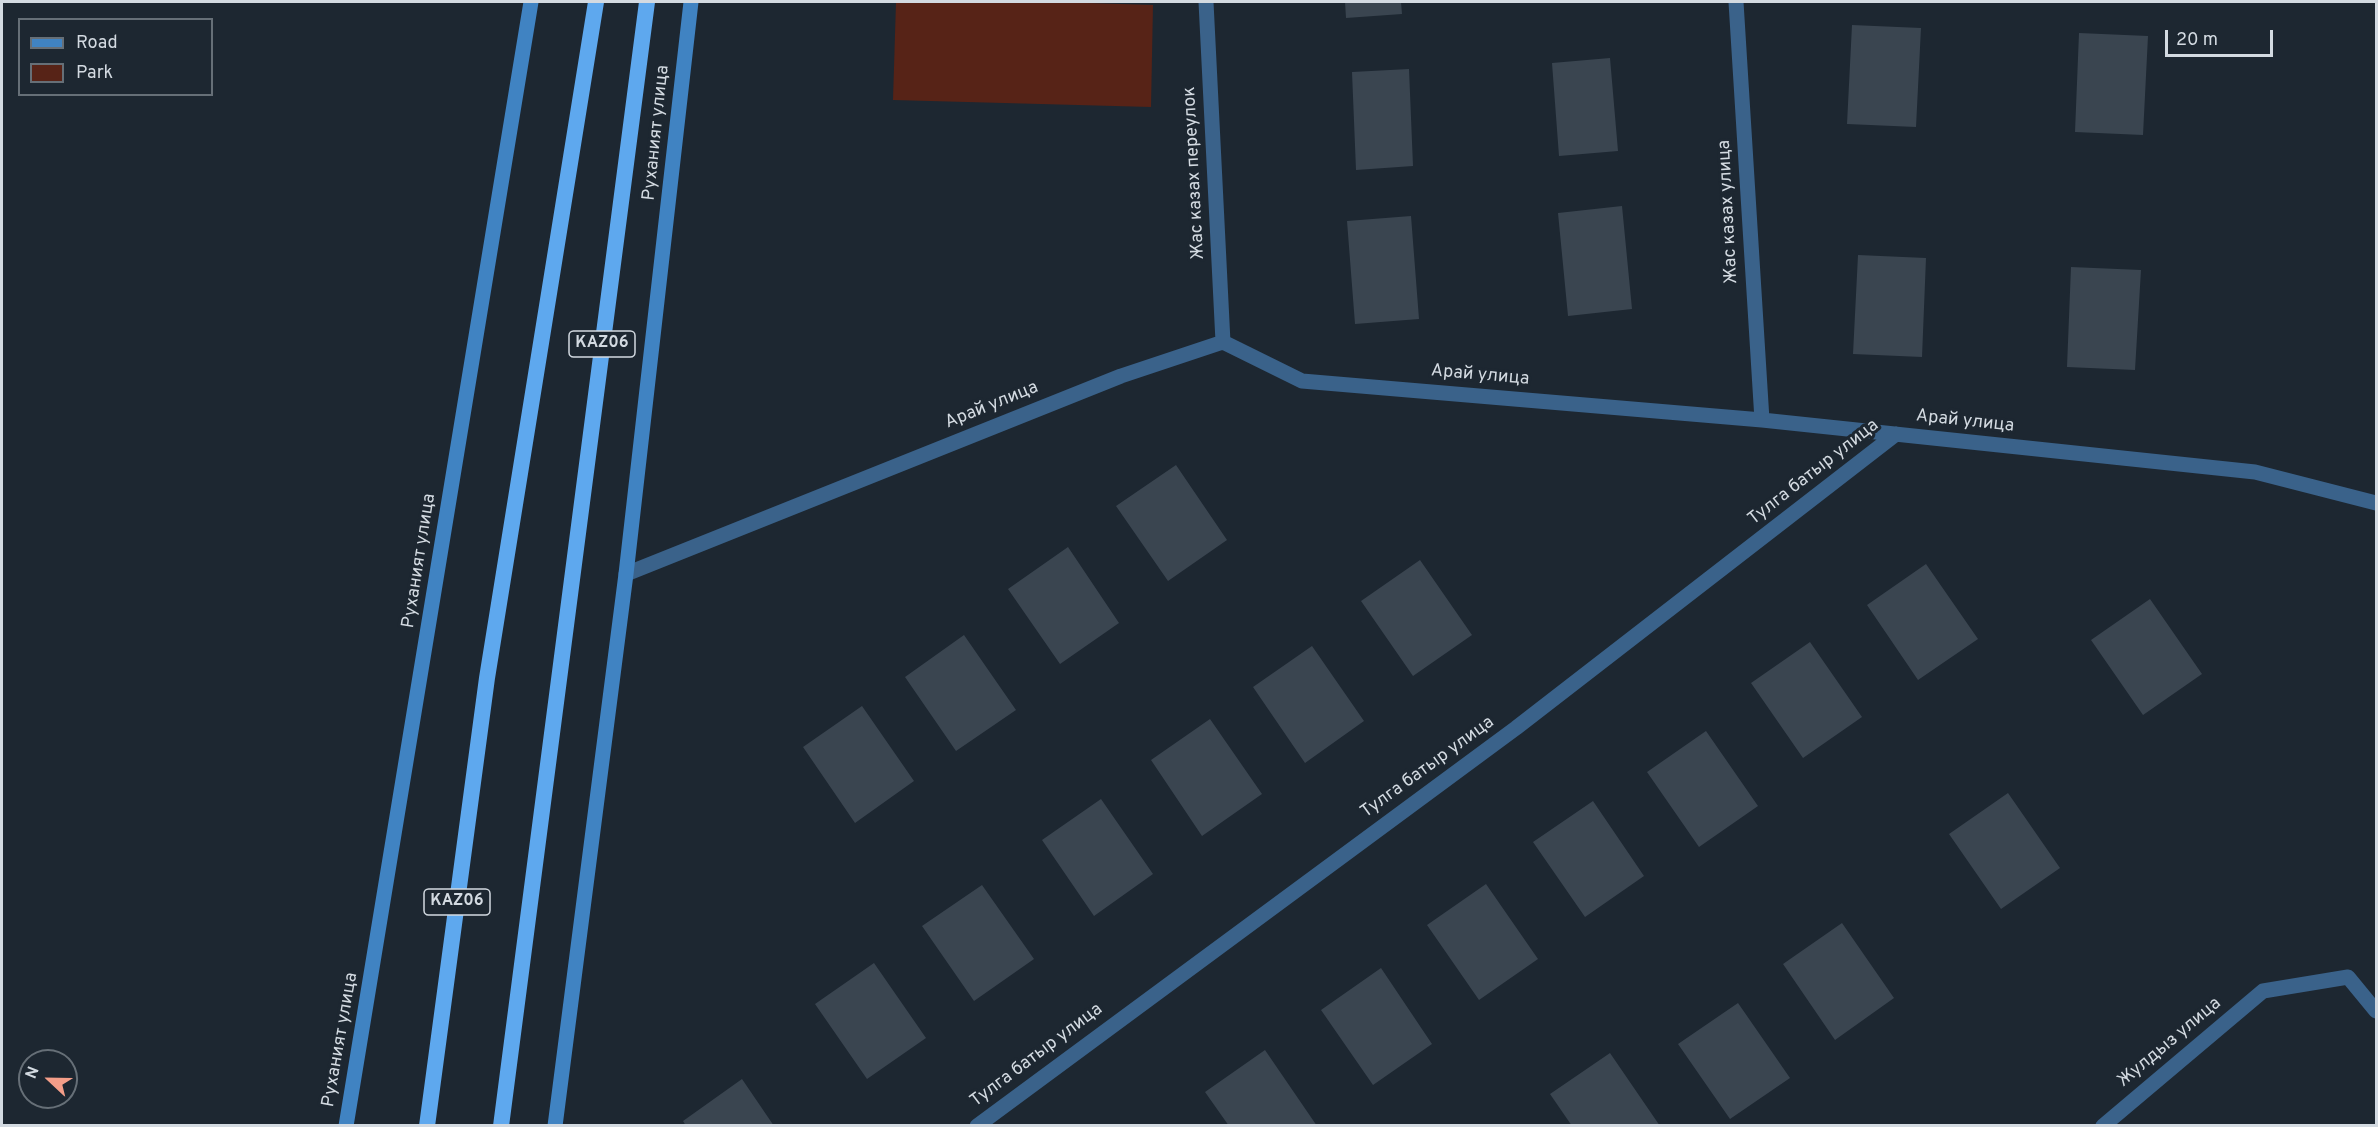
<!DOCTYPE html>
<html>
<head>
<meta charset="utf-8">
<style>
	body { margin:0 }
	#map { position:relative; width:2378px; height:1127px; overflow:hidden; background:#1d2731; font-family:Overpass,sans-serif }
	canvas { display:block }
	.frame { position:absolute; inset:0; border:3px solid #d3dae1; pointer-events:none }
	.legend { position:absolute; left:18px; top:18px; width:195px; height:78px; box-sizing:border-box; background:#1d2731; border:2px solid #666f77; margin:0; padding:8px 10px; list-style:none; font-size:18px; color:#d3dae1 }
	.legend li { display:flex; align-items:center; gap:12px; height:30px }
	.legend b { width:30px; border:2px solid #666f77 }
	.north { position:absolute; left:18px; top:1049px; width:60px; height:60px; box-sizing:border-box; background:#1d2731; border:2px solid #666f77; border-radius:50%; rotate:292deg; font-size:16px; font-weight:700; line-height:24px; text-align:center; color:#d3dae1 }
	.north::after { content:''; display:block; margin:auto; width:21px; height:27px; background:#f49e89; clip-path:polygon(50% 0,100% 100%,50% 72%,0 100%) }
	.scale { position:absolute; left:2165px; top:30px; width:108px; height:27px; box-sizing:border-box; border:3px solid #d3dae1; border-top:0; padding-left:8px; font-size:18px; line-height:21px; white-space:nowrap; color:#d3dae1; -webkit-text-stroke:4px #1d2731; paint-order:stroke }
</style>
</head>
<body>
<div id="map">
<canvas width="2378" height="1127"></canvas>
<div class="frame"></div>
<ul class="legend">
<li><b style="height:8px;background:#4083c2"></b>Road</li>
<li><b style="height:16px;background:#572317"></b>Park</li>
</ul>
<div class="north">N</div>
<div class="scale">20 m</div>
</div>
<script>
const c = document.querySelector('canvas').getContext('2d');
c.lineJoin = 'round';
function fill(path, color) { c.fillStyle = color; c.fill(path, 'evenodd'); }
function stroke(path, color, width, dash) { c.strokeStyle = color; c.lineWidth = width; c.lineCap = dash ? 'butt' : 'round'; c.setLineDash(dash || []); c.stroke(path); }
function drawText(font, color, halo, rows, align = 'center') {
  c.font = font + ' Overpass,sans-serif'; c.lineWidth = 6; c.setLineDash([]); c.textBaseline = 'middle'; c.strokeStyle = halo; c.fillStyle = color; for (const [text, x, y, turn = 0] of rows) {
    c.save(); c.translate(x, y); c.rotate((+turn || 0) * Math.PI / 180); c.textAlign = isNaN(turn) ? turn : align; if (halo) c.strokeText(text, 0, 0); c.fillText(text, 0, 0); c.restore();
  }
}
fill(new Path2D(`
	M 896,2 L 1055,2 L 1153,5 L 1151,107 L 893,100 Z`), '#572317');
fill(new Path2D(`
	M 1345,2 L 1401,2 L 1402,14 L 1346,18 Z
	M 1852,25 L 1921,28 L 1916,127 L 1847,124 Z
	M 2079,33 L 2148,36 L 2143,135 L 2075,132 Z
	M 1610,58 L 1618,151 L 1559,156 L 1552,63 Z
	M 1409,69 L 1413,166 L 1356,170 L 1352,72 Z
	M 1622,206 L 1632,309 L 1568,316 L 1558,213 Z
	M 1411,216 L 1419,319 L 1355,324 L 1347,221 Z
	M 1858,255 L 1926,258 L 1922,357 L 1853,354 Z
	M 2071,267 L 2141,270 L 2135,370 L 2067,367 Z
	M 1176,465 L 1227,540 L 1168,581 L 1116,506 Z
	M 1068,547 L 1119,623 L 1060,664 L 1008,589 Z
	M 1420,560 L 1472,635 L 1413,676 L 1361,601 Z
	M 1926,564 L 1978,639 L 1918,680 L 1867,605 Z
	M 2150,599 L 2202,674 L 2143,715 L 2091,640 Z
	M 964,635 L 1016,710 L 956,751 L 905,677 Z
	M 1810,642 L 1862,717 L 1803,758 L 1751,683 Z
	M 1312,646 L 1364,721 L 1305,763 L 1253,687 Z
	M 862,706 L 914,781 L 855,823 L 803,747 Z
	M 1210,719 L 1262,794 L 1202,836 L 1151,760 Z
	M 1706,731 L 1758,806 L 1699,847 L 1647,772 Z
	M 2008,793 L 2060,868 L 2001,909 L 1949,834 Z
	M 1101,799 L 1153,874 L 1094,916 L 1042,840 Z
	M 1593,801 L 1644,876 L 1585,917 L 1533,842 Z
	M 1486,884 L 1538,959 L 1479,1000 L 1427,925 Z
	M 982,885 L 1034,959 L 974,1001 L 922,926 Z
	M 1842,923 L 1894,998 L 1835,1040 L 1783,964 Z
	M 874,963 L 926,1038 L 867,1079 L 815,1004 Z
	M 1381,968 L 1432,1044 L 1373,1085 L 1321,1010 Z
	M 1738,1003 L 1790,1078 L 1730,1119 L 1678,1044 Z
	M 1265,1050 L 1317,1126 L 1229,1126 L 1205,1092 Z
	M 1610,1053 L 1660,1126 L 1572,1126 L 1550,1094 Z
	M 742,1079 L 774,1126 L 686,1126 L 683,1121 Z`), '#3a4550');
stroke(new Path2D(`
	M 1206,2 L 1223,342
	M 1736,2 L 1762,420
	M 626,574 L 1121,376 L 1223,342 L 1302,381 L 1762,420 L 2255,472 L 2376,503
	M 977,1126 L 1516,728 L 1896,434
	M 2103,1126 L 2263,991 L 2348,977 L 2376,1011`), '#3a628a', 15);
stroke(new Path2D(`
	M 346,1126 L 531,2
	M 555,1126 L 626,574 L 691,2`), '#4083c2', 15);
stroke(new Path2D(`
	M 427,1126 L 487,678 L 596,2
	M 501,1126 L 647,2`), '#5ea8ee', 16);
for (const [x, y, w] of [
	[602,344,66],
	[457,902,66]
]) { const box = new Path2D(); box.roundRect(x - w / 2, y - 13, w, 26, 4.5); c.fillStyle = '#1d2731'; c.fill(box); stroke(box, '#d3dae1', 1.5); }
drawText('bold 16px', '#d3dae1', null, [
	["KАZ06",602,344],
	["KАZ06",457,902]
]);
drawText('18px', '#d3dae1', '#1d2731', [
	["Руханият улица",657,133,-84],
	["Жас казах переулок",1195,173,-93],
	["Жас казах улица",1729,212,-93],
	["Арай улица",1480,376,5],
	["Арай улица",992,406,-22],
	["Арай улица",1965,422,6],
	["Тулга батыр улица",1814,473,-38],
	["Руханият улица",420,561,-81],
	["Тулга батыр улица",1428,768,-36],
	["Руханият улица",341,1040,-80],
	["Жулдыз улица",2170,1043,-40],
	["Тулга батыр улица",1037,1056,-37]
]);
</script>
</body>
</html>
